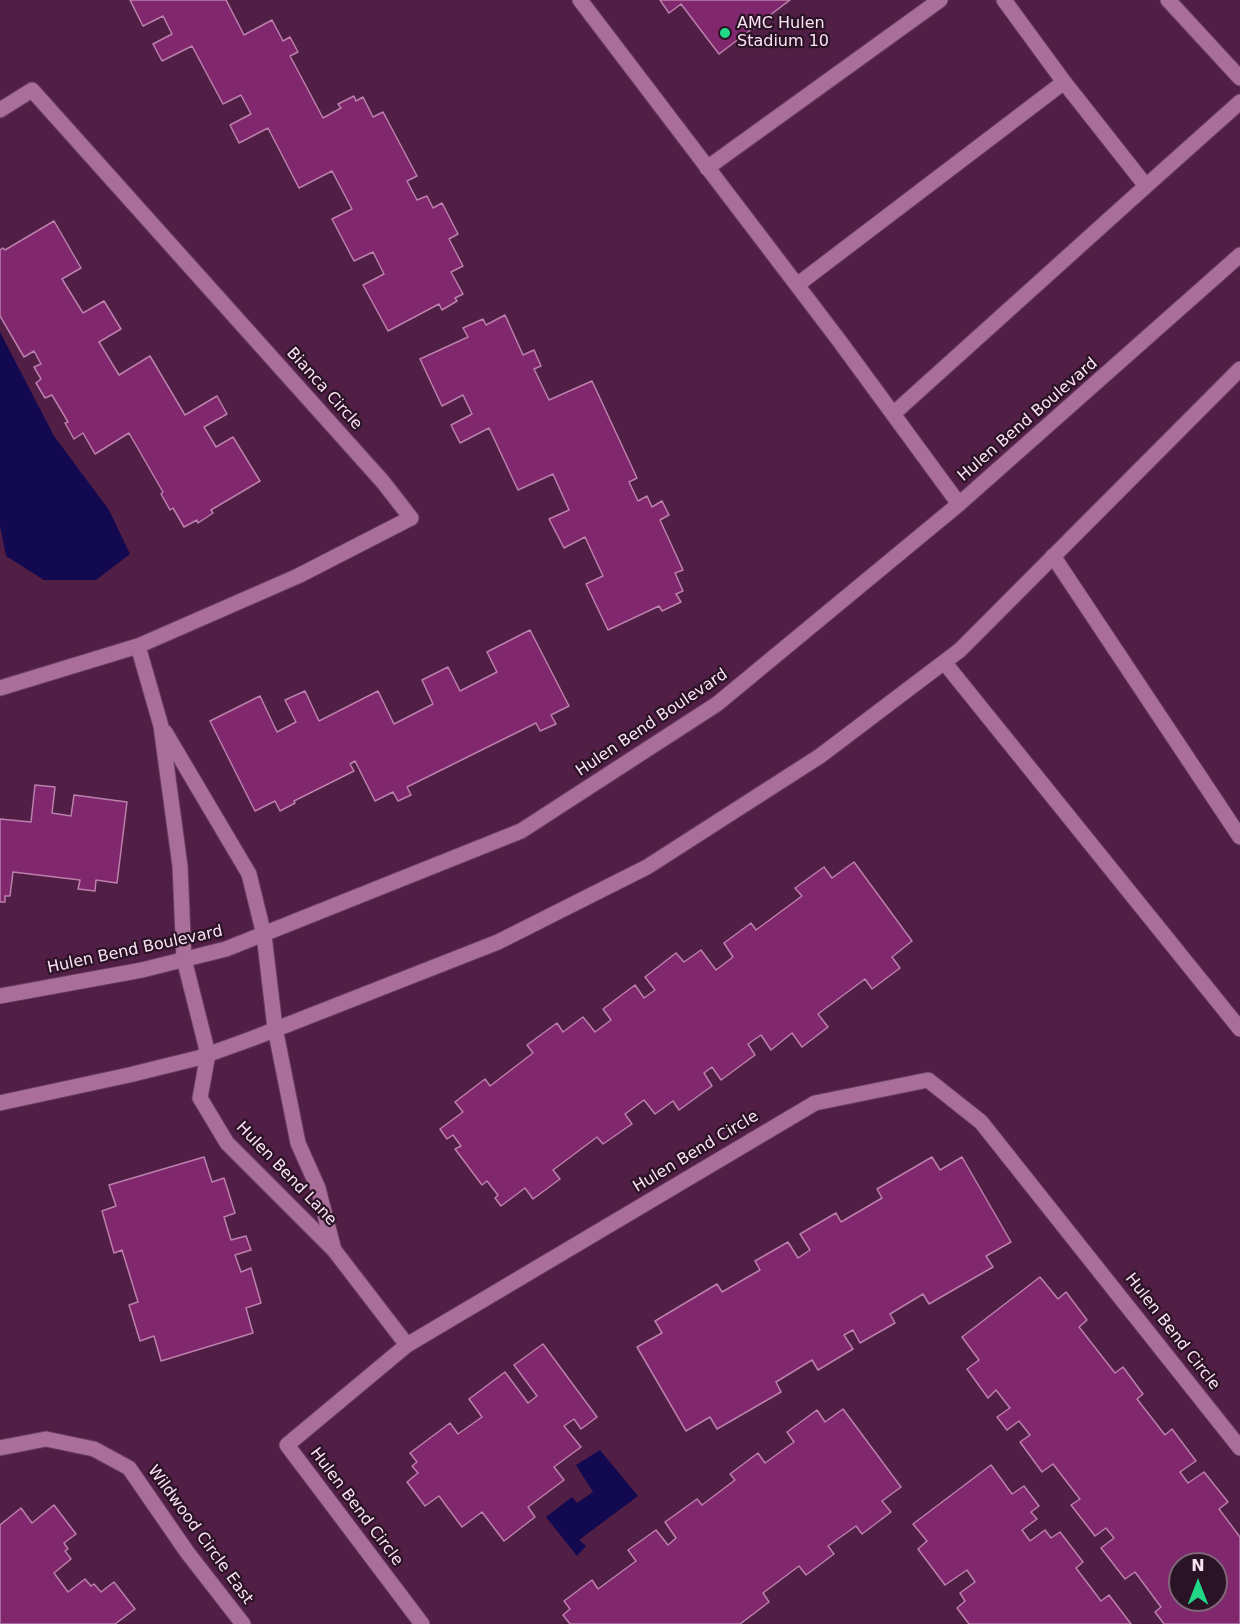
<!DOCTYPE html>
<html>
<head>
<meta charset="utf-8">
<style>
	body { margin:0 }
	#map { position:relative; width:1240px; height:1624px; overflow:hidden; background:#511e46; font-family:"DejaVu Sans",sans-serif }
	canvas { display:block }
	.north { position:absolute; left:1168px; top:1552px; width:60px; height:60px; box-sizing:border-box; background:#2a1324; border:2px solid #7e6678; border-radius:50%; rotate:0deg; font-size:16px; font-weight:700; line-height:24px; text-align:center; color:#fce2f5 }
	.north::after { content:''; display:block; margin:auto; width:21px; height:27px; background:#22d887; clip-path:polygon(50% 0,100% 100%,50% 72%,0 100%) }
</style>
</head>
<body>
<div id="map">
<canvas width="1240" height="1624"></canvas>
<div class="north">N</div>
</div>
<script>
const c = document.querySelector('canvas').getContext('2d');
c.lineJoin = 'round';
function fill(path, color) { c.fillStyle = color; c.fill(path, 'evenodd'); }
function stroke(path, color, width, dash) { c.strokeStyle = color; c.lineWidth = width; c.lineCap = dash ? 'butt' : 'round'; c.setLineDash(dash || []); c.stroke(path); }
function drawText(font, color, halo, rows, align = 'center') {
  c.font = font + ' "DejaVu Sans",sans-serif'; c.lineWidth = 4.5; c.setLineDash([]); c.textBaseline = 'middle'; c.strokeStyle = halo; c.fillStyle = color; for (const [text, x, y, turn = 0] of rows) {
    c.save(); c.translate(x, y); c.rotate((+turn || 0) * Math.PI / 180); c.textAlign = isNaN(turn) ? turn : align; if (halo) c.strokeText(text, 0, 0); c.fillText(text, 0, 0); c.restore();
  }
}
fill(new Path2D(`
	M 0,332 L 54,436 L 109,510 L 130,554 L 96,580 L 44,580 L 6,556 L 0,526 Z
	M 600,1450 L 638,1496 L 579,1540 L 586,1546 L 577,1556 L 546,1517 L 572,1497 L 577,1503 L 593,1492 L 576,1465 Z`), '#130950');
const building = new Path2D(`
	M 130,0 L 226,0 L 244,35 L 272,20 L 283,41 L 290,37 L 298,52 L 290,56 L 323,118 L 341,108 L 338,104 L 354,96 L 356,101 L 363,97 L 373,117 L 383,112 L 417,176 L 407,181 L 417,200 L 427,196 L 433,208 L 442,203 L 458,234 L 449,239 L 463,266 L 451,272 L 463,294 L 455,298 L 457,301 L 442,310 L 439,304 L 388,331 L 363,285 L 384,274 L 373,252 L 354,261 L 332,219 L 352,209 L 332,171 L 299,188 L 268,128 L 239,143 L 230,125 L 251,114 L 241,95 L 223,104 L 192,46 L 162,61 L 153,44 L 172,34 L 163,16 L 143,26 Z
	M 660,0 L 790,0 L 719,54 L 681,4 L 669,13 Z
	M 54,221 L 81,268 L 62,279 L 83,313 L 104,301 L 121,329 L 99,342 L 119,375 L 150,356 L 185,415 L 217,396 L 227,414 L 204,427 L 216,447 L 233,437 L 260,481 L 211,510 L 213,513 L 198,523 L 197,520 L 184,527 L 173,508 L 170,510 L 161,494 L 163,492 L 129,433 L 95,454 L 83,433 L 74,439 L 65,423 L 68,422 L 52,395 L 45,398 L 36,383 L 41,379 L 34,367 L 41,364 L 34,351 L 24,357 L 0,316 L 0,250 L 3,248 L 5,250 Z
	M 505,315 L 523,355 L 534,350 L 541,366 L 534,369 L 549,400 L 592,381 L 637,478 L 629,482 L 638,501 L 647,496 L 652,507 L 662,501 L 669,515 L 660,520 L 683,570 L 675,573 L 683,591 L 676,594 L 681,602 L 662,611 L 659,606 L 608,630 L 586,584 L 603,576 L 585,537 L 564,548 L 549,519 L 569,510 L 553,474 L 518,490 L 489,428 L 460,443 L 451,425 L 472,414 L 463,395 L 442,406 L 420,359 L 468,337 L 463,328 L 483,319 L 486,325 Z
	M 530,630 L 569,706 L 551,715 L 556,724 L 540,731 L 536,723 L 407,787 L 411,795 L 398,801 L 393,792 L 375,801 L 355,761 L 350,764 L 354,771 L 294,801 L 295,803 L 280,811 L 275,801 L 255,811 L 210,721 L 260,696 L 277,732 L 296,722 L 285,700 L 305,691 L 319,721 L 378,691 L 394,724 L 433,704 L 422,680 L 448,667 L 460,691 L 497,672 L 487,652 Z
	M 35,785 L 55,787 L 52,813 L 71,816 L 74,795 L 127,802 L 117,883 L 96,880 L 95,891 L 78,889 L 80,880 L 13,872 L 10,896 L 5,896 L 5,902 L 0,902 L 0,819 L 31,822 Z
	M 854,862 L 912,941 L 892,957 L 900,968 L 872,989 L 865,979 L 818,1014 L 828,1027 L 802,1047 L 792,1033 L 771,1050 L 761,1035 L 748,1044 L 755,1055 L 721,1080 L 712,1067 L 704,1073 L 712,1086 L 679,1110 L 673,1101 L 655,1114 L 644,1100 L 625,1114 L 632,1124 L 603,1144 L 597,1137 L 553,1170 L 560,1179 L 533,1199 L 525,1188 L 501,1206 L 495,1198 L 498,1195 L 487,1181 L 482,1185 L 455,1149 L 461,1146 L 453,1135 L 447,1139 L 440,1129 L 463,1112 L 455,1102 L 485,1079 L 490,1086 L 533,1053 L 527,1045 L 557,1023 L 563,1032 L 583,1017 L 595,1032 L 611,1020 L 603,1009 L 635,985 L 644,998 L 655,990 L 645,977 L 676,953 L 684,962 L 701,950 L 716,970 L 733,957 L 724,943 L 751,923 L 756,930 L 802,896 L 795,888 L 824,867 L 832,878 Z
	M 204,1157 L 212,1182 L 224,1178 L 235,1213 L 224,1217 L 231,1240 L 246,1236 L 251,1250 L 235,1255 L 241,1272 L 251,1268 L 261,1303 L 246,1308 L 253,1333 L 161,1361 L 154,1336 L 140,1341 L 129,1305 L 138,1302 L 122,1250 L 114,1253 L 102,1211 L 116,1206 L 109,1185 Z
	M 932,1157 L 940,1170 L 962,1157 L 1011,1242 L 986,1256 L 993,1267 L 929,1304 L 923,1294 L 890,1314 L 895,1323 L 860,1343 L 853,1330 L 844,1335 L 853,1349 L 818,1370 L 812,1360 L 776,1382 L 781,1392 L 717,1429 L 710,1417 L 686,1431 L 637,1347 L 662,1333 L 655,1321 L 717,1284 L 722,1292 L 760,1270 L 755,1261 L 788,1242 L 798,1258 L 810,1250 L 800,1234 L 836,1213 L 841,1222 L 882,1198 L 877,1189 Z
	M 1040,1277 L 1058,1299 L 1066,1292 L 1087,1320 L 1079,1327 L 1115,1373 L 1123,1367 L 1143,1394 L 1137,1399 L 1165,1435 L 1172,1429 L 1196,1461 L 1180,1472 L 1188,1483 L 1204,1472 L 1228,1502 L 1219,1509 L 1240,1537 L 1240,1624 L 1164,1624 L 1155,1612 L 1161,1607 L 1135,1572 L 1125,1579 L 1101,1548 L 1114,1538 L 1106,1528 L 1095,1536 L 1071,1505 L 1080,1499 L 1053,1464 L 1042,1472 L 1020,1442 L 1030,1435 L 1019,1421 L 1007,1430 L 997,1417 L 1010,1408 L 996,1390 L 988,1398 L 967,1369 L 979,1360 L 962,1337 ZM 1180,1564 L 1216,1564 L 1216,1600 L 1180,1600 Z
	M 543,1344 L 597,1417 L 581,1429 L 574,1419 L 564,1426 L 581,1447 L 554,1467 L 564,1480 L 528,1507 L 535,1517 L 504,1541 L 482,1512 L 462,1527 L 439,1496 L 425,1506 L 407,1482 L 418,1473 L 412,1466 L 417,1462 L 410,1453 L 450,1423 L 458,1434 L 482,1417 L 469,1399 L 505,1372 L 528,1403 L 537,1396 L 514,1365 Z
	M 843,1409 L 901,1487 L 882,1501 L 891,1512 L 862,1534 L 856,1526 L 828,1546 L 834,1554 L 806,1575 L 799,1566 L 763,1593 L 769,1602 L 740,1624 L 570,1624 L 563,1615 L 570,1609 L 564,1601 L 592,1580 L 598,1589 L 636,1561 L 628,1550 L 656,1530 L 668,1545 L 676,1538 L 665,1522 L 697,1499 L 702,1505 L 735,1480 L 730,1474 L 758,1453 L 765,1463 L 794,1442 L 787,1432 L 817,1410 L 825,1422 Z
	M 991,1465 L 1012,1494 L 1024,1486 L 1039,1506 L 1031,1512 L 1037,1519 L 1022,1530 L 1030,1541 L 1045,1530 L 1051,1538 L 1060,1532 L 1083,1562 L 1076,1568 L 1101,1601 L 1109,1595 L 1131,1624 L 969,1624 L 957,1608 L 965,1601 L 960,1593 L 975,1582 L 967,1570 L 945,1585 L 918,1549 L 927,1541 L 913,1524 Z
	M 54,1505 L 76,1534 L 64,1543 L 68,1549 L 65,1551 L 71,1559 L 54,1573 L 68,1592 L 85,1579 L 91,1586 L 94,1584 L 101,1592 L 114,1582 L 135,1609 L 115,1624 L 0,1624 L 0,1525 L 21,1508 L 32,1523 Z`);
fill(building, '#80276e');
stroke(building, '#bb80ab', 1.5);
const minor = new Path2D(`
	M 580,0 L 838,339 L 959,504
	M 1004,0 L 1064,82 L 1146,186 L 1240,102
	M 1168,0 L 1240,78
	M 0,110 L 32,90 L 383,482 L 411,518 L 298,576 L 138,646 L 0,688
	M 707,168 L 940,0
	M 797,285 L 1064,82
	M 893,414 L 1146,186
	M 1053,556 L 1240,837
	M 138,646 L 161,726 L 180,866 L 184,959 L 208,1054 L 200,1098 L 227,1143 L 334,1250 L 407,1345
	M 944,662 L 1240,1029
	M 165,732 L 249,874 L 264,935 L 275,1028 L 298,1143 L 318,1188 L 334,1250
	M 0,996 L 142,970 L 226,949 L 521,831 L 717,704 L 959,504 L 1240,255
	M 0,1103 L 129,1075 L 198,1058 L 251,1039 L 498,942 L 647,867 L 820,756 L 960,650 L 1240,369
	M 0,1448 L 46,1439 L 94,1449 L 129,1468 L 187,1552 L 243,1624
	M 422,1624 L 287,1445 L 407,1345 L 815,1103 L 928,1080 L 981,1122 L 1240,1448`);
stroke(minor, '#683d60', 17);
stroke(minor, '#a96f9a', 15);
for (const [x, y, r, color] of [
	[725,33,6,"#22d887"]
]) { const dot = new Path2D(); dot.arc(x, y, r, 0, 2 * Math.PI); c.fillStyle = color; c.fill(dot); stroke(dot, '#2a1324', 2); }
drawText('16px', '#fce2f5', '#2a1324', [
	["AMC Hulen",737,24],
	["Stadium 10",737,42]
], 'left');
drawText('16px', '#fce2f5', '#2a1324', [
	["Bianca Circle",324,389,48],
	["Hulen Bend Boulevard",1028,420,-41],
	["Hulen Bend Boulevard",652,723,-34],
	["Hulen Bend Boulevard",135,950,-12],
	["Hulen Bend Circle",696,1152,-31],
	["Hulen Bend Lane",286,1174,46],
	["Hulen Bend Circle",1172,1332,52],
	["Hulen Bend Circle",356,1507,53],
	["Wildwood Circle East",200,1535,54]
]);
</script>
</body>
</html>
